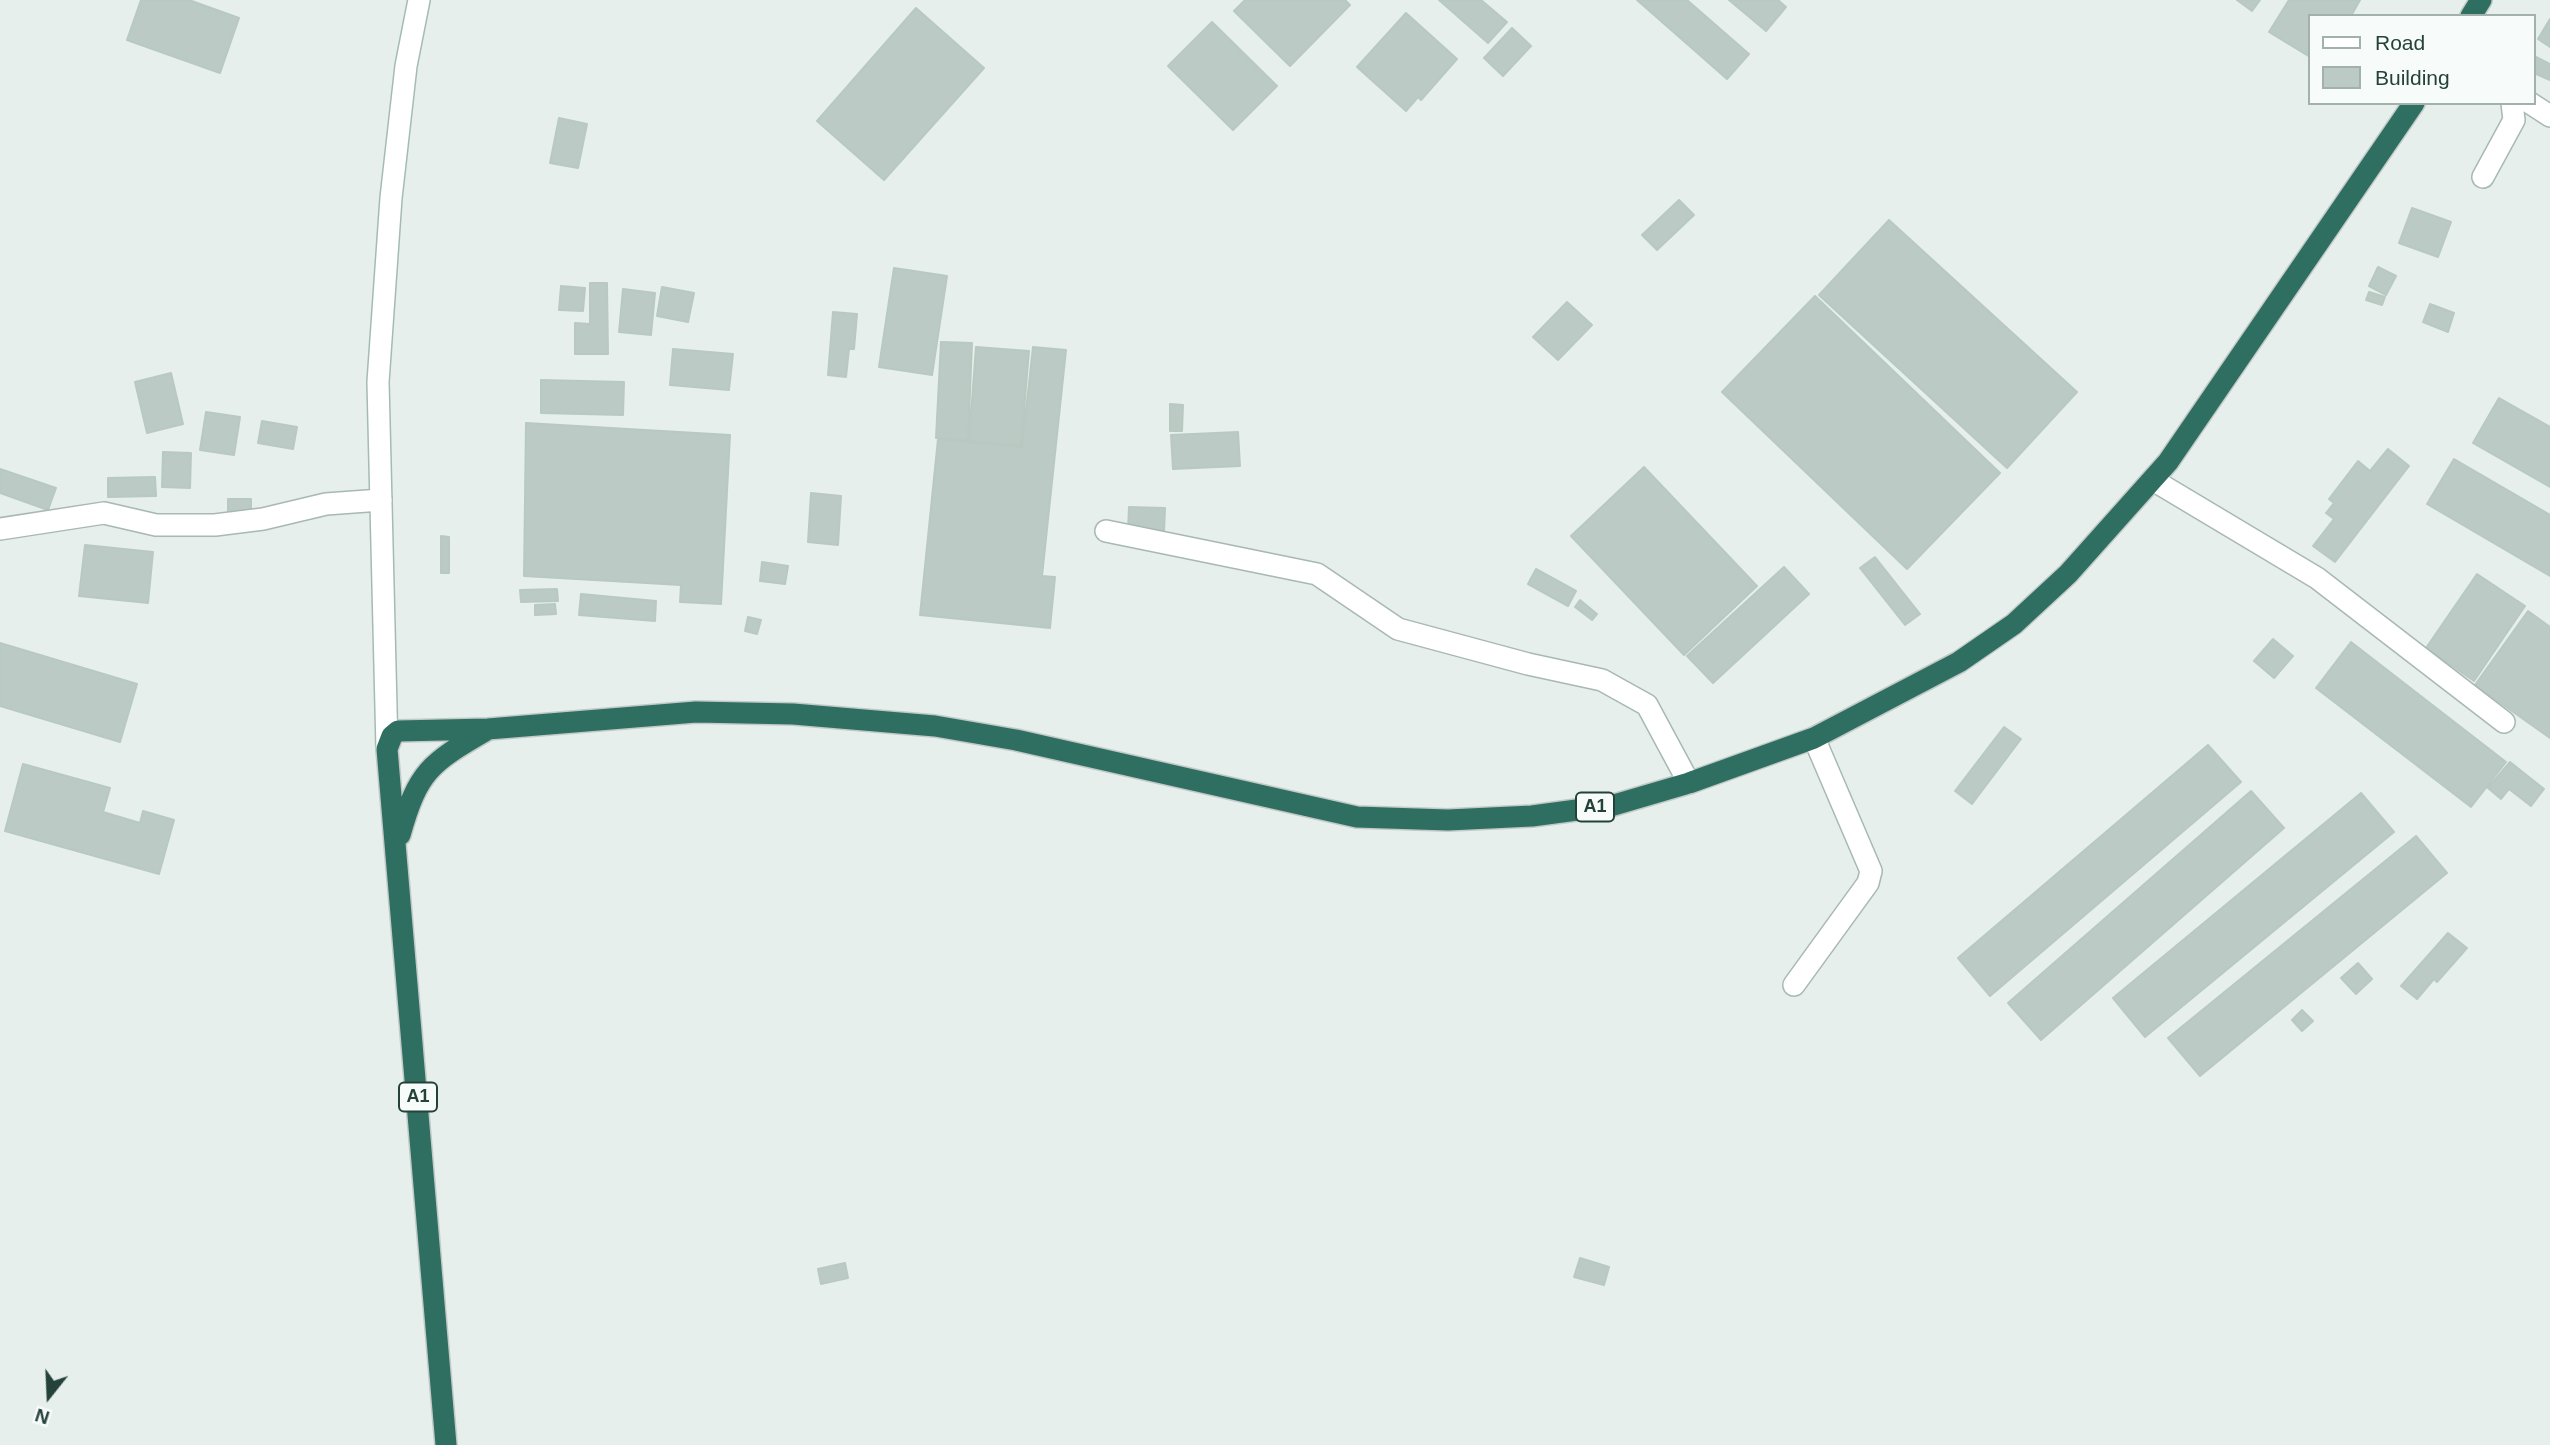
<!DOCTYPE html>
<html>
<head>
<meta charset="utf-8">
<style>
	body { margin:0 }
	#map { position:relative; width:2550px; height:1445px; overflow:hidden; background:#e6efeb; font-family:Arial,sans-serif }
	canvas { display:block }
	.legend { position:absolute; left:2308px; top:14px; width:228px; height:91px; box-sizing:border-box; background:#f7fbf9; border:2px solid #a3b1ad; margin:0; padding:9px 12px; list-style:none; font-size:21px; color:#24423a }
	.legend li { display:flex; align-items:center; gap:14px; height:35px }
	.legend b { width:35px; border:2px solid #a3b1ad }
	.north { position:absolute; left:14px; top:1361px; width:70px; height:70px; -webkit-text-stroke:5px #f7fbf9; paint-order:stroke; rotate:198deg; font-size:19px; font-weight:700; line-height:28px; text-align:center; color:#24423a }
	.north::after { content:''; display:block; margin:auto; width:24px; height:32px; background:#24423a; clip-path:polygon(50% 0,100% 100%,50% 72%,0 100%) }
</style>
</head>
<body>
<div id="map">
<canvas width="2550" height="1445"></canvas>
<ul class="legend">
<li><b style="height:9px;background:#fff"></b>Road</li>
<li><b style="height:19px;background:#bbcac4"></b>Building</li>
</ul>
<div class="north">N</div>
</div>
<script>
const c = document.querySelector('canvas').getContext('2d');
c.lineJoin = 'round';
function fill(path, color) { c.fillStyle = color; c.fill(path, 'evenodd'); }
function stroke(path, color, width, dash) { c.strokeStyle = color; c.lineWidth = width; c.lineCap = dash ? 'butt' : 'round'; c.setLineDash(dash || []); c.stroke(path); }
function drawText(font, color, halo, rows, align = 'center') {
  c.font = font + ' Arial,sans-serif'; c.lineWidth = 6; c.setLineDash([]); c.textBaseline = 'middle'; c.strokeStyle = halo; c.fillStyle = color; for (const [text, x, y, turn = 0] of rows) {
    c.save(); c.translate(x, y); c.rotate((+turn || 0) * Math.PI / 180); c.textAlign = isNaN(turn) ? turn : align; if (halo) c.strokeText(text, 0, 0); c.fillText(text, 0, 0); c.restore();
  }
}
const building = new Path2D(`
	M 141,0 L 189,0 L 239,18 L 220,73 L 127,40 Z
	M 1245,0 L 1345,0 L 1350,5 L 1290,66 L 1234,11 Z
	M 1439,0 L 1481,0 L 1507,22 L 1488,43 Z
	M 1637,0 L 1687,0 L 1749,54 L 1727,79 Z
	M 1729,0 L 1778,0 L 1786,7 L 1766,31 Z
	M 2237,0 L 2260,0 L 2252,11 Z
	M 2289,0 L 2360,0 L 2351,16 L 2310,16 L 2310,57 L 2269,32 Z
	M 916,8 L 984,68 L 884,180 L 817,121 Z
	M 1406,13 L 1457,59 L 1421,100 L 1418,97 L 1406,111 L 1357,67 Z
	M 2550,19 L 2550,47 L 2538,39 Z
	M 1212,22 L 1277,86 L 1233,130 L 1168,66 Z
	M 1512,28 L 1531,46 L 1503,76 L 1484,58 Z
	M 2534,56 L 2550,64 L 2550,80 L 2534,73 Z
	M 559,118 L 587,124 L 578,168 L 550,163 Z
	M 1679,200 L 1694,215 L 1657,250 L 1642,235 Z
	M 2412,208 L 2451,222 L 2438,257 L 2399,243 Z
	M 1889,220 L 2077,392 L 2007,468 L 1819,295 Z
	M 2378,267 L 2396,276 L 2386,295 L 2369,286 Z
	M 894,268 L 947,276 L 932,375 L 879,367 Z
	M 590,283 L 607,283 L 608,354 L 575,354 L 575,323 L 590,324 Z
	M 561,286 L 585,288 L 583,311 L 559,310 Z
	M 662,287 L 694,293 L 688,322 L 657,316 Z
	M 623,289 L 655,293 L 651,335 L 619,332 Z
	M 2369,292 L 2385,297 L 2382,305 L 2366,300 Z
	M 1815,296 L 2000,473 L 1907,569 L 1722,392 Z
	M 1567,302 L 1592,325 L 1558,360 L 1533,337 Z
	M 2430,304 L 2454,313 L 2448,332 L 2423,322 Z
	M 833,312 L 857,314 L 854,349 L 849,349 L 846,377 L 828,375 Z
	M 941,342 L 972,343 L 968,440 L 936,438 Z
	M 976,347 L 1029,351 L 1021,446 L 969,441 Z
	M 1033,347 L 1066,350 L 1042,576 L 1055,577 L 1050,628 L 920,615 L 938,439 L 1022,447 Z
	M 673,349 L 733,354 L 729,390 L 670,385 Z
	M 171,373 L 183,424 L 147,433 L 135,382 Z
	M 541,380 L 624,382 L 623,415 L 541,413 Z
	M 2499,398 L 2550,427 L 2550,487 L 2473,443 Z
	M 1170,404 L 1183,405 L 1182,431 L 1170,431 Z
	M 206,412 L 240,417 L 234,455 L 200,450 Z
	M 262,421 L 297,427 L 293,449 L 258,443 Z
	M 526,423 L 730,435 L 721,604 L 680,602 L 681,585 L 524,576 Z
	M 1238,432 L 1240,466 L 1173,469 L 1171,435 Z
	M 2388,449 L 2409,466 L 2335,562 L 2313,546 L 2334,519 L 2326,513 L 2334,503 L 2329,499 L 2358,461 L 2370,471 Z
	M 163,452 L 191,453 L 190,488 L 162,487 Z
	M 2454,459 L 2550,515 L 2550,576 L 2427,504 Z
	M 1644,467 L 1757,586 L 1684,655 L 1571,536 Z
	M 0,469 L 56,488 L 48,510 L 0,493 Z
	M 155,477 L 156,496 L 108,497 L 108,478 Z
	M 811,493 L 841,496 L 838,545 L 808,542 Z
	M 228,499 L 251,499 L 251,513 L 228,513 Z
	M 1129,507 L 1165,508 L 1164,532 L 1128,530 Z
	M 441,536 L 449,537 L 449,573 L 441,573 Z
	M 85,545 L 153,552 L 148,603 L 79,596 Z
	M 1875,557 L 1920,614 L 1905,625 L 1860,568 Z
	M 762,562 L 788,566 L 785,584 L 760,581 Z
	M 1784,567 L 1809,594 L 1713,683 L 1687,656 Z
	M 1536,569 L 1576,591 L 1568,606 L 1528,584 Z
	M 2477,574 L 2525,606 L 2474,681 L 2426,648 Z
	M 557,589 L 558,601 L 521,602 L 520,590 Z
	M 581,594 L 656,601 L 655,621 L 579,615 Z
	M 1580,600 L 1597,614 L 1592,620 L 1575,607 Z
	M 555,604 L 556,614 L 535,615 L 535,605 Z
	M 2528,611 L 2550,627 L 2550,738 L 2475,685 Z
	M 748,617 L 761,620 L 757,634 L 745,631 Z
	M 2273,639 L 2293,656 L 2274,678 L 2254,661 Z
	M 2351,642 L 2506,762 L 2471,807 L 2316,688 Z
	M 0,643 L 137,684 L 120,742 L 0,706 Z
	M 2004,727 L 2021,739 L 1972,804 L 1955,791 Z
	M 2208,745 L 2241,782 L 1990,996 L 1958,958 Z
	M 2510,762 L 2544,789 L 2531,806 L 2509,789 L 2501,799 L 2488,788 Z
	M 23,764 L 110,788 L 103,812 L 140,823 L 143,811 L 174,820 L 159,874 L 5,831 Z
	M 2251,791 L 2284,828 L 2041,1040 L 2008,1003 Z
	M 2361,793 L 2394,832 L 2145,1037 L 2113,998 Z
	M 2416,836 L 2447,873 L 2200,1076 L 2168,1038 Z
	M 2448,933 L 2467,948 L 2437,982 L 2434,979 L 2417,999 L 2401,986 Z
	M 2358,963 L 2372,979 L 2356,994 L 2341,978 Z
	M 2302,1010 L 2313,1021 L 2302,1031 L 2292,1020 Z
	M 1580,1258 L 1609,1267 L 1604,1285 L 1574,1277 Z
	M 845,1263 L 848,1278 L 821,1284 L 818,1269 Z`);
fill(building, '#bbcac4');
stroke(building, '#b8c9c2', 2);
const street = new Path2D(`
	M 2530,103 L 2550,116
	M 2483,177 L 2514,120 L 2512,103
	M 2153,480 L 2317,578 L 2504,722
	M 0,529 L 104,513 L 156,525 L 215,525 L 263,519 L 326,504 L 381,500
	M 1106,531 L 1317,574 L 1398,629 L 1528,664 L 1602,680 L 1647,705 L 1689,783
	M 1794,985 L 1868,883 L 1871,871 L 1814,738`);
const secondary = new Path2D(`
	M 387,749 L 378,382 L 391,198 L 406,66 L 419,0`);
const highway = new Path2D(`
	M 2471,16 L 2481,0
	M 400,835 C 418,771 430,763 487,730
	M 446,1445 L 387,749 L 392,736 L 398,731 L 488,729 L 696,712 L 793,714 L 935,726 L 1016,740 L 1357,817 L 1448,820 L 1532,816 L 1614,805 L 1689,783 L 1814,738 L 1959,662 L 2014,624 L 2068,574 L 2168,462 L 2414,103`);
stroke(street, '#a8b8b2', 24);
stroke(secondary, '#a4bbb3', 24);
stroke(highway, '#c2cac8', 24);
stroke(street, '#fff', 21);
stroke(secondary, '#fff', 21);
stroke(highway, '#2f6f62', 21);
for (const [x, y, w] of [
	[1595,807,38],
	[418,1097,38]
]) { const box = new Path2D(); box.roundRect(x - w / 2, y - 14.5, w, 29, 5); c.fillStyle = '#f7fbf9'; c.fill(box); stroke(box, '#24423a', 2); }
drawText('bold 18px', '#24423a', null, [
	["A1",1595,807],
	["A1",418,1097]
]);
</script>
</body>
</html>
